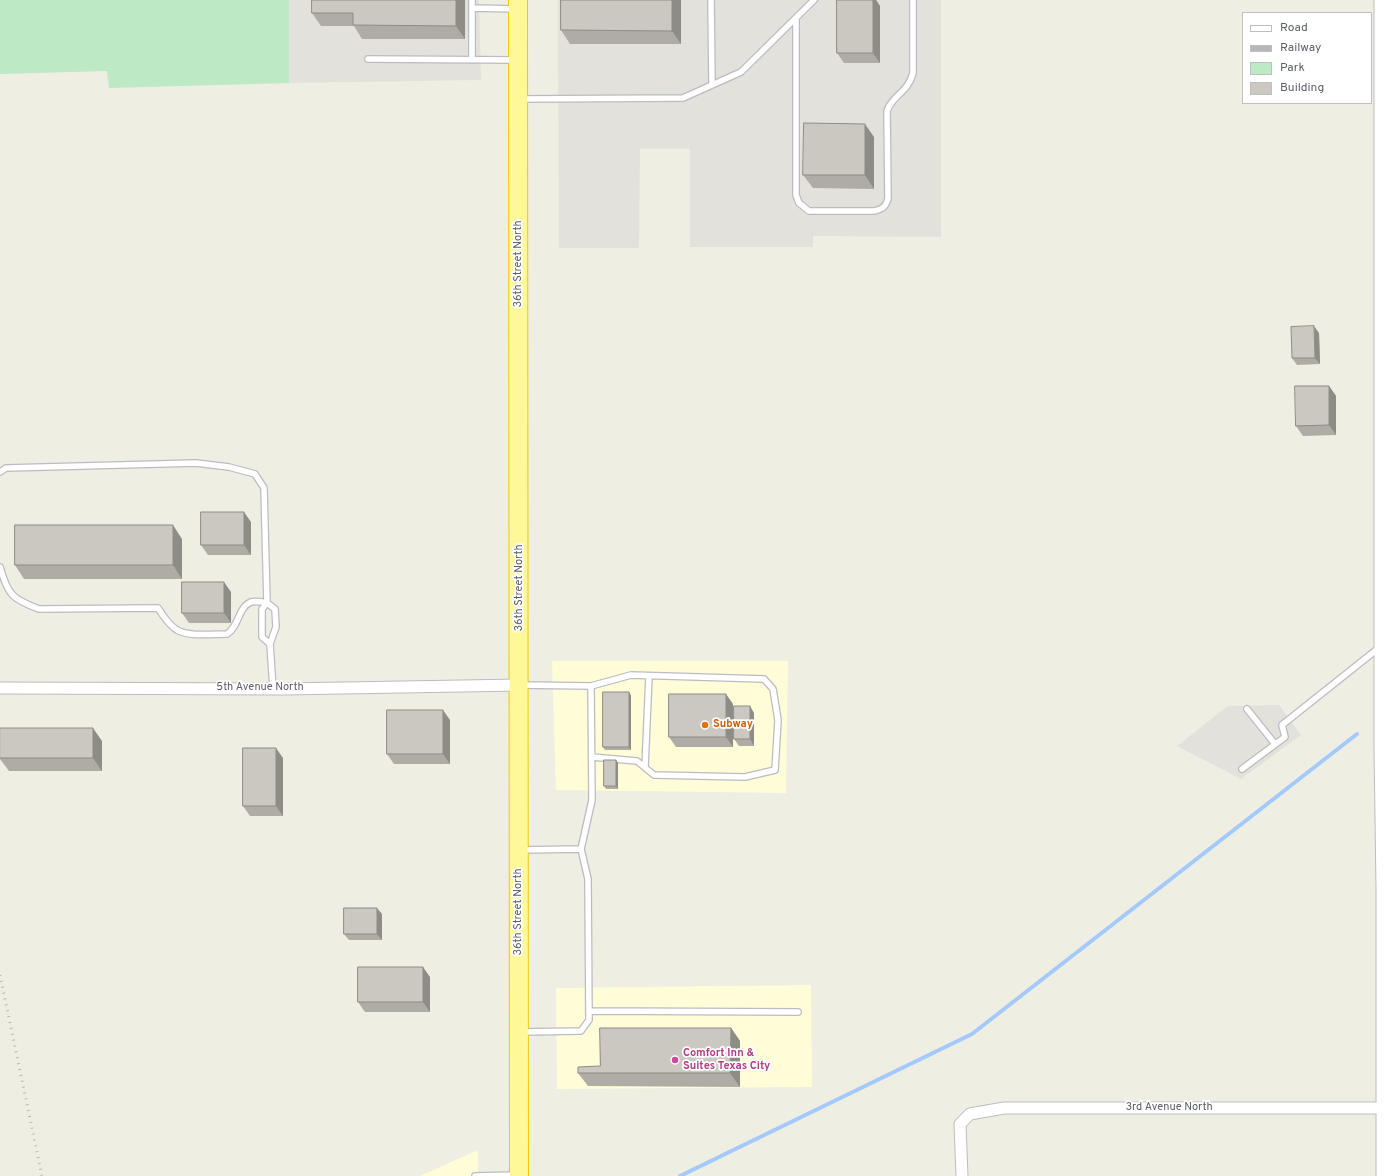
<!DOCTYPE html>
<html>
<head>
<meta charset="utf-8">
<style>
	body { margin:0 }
	#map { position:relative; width:1384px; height:1176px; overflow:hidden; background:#efeee3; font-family:Overpass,sans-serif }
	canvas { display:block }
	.legend { position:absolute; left:1242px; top:12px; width:130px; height:92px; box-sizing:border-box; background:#fff; border:1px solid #bdbfc1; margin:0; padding:5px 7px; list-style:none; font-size:12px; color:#5b5e65 }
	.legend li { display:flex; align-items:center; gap:8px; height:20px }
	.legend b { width:20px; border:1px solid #bdbfc1 }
</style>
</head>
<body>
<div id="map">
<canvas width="1384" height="1176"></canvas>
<ul class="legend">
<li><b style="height:5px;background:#fff"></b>Road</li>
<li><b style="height:5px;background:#b7b7b8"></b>Railway</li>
<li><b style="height:11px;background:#bde9c4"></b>Park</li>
<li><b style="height:11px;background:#cac8c0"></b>Building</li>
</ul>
</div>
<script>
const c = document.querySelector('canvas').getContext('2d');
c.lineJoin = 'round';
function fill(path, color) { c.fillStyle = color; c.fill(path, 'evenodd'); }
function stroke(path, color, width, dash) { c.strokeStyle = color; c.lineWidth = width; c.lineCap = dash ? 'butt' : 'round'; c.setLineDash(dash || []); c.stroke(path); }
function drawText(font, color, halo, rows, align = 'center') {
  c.font = font + ' Overpass,sans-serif'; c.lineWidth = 3.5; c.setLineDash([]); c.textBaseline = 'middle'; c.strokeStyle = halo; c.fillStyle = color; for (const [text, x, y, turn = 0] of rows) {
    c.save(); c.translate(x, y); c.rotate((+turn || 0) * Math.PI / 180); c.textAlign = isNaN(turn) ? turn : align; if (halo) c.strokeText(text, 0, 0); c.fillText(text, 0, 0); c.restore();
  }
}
fill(new Path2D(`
	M 552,661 L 788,661 L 786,793 L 556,790 Z
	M 811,985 L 812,1087 L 557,1089 L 556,988 Z
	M 478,1150 L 478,1176 L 420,1176 Z`), '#fffcd8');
fill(new Path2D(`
	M 289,0 L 479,0 L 481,80 L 289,83 Z
	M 558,0 L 941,0 L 941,237 L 813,236 L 813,247 L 690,247 L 690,149 L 640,149 L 639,248 L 559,248 Z
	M 1279,705 L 1301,735 L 1241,779 L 1177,746 L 1228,706 Z`), '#e3e1db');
fill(new Path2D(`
	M 0,0 L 289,0 L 289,83 L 109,88 L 107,71 L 0,74 Z`), '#bde9c4');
stroke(new Path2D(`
	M 680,1176 L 972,1034 L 1357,734`), '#a3c9ff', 4);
const service = new Path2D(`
	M 711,0 L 712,85
	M 472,8 L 516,9
	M 796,18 L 796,195 L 799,203 L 809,211 L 874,211 C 882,209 885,208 888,199 L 887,111 C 892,95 908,93 913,73 L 913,0
	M 368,59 L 516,60
	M 472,60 L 472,0
	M 521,99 L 683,98 L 741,72 L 814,0
	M 0,472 L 6,468 L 196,463 L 229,467 L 255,474 L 264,488 L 267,603 C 262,602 255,601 251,602 C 238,607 239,627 227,634 C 213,634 189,637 177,630 C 169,625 163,616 158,608 L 39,609 C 12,599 8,595 0,567
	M 270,644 L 262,637 L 262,609 L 267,603 L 275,609 L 276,627 L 270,644 L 273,689
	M 520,685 L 591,686 L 592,800 L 581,849 L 588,879 L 589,1020 L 581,1031 L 521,1032
	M 591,686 L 631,675 L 764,679 L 773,689 L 778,720 L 775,770 L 745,777 L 654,775 L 637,761 L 592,757
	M 1247,709 L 1275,744
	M 645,767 L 649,676
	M 1242,769 L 1285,737 L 1282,725 L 1380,647
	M 521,850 L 581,849
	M 589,1011 L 798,1012
	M 475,1176 L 517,1175`);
const minor = new Path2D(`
	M 1380,0 L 1380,748 L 1382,889 L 1382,1176
	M 0,688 L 285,689 L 520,685
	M 962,1176 L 960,1124 L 970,1114 L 1004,1108 L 1382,1108`);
const trunk = new Path2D(`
	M 518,0 L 519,1176`);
stroke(service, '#bbbcc3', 8);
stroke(minor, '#bbbcc3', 13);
stroke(trunk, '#f2ca00', 20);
stroke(service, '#fff', 5.5);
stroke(minor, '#fff', 11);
stroke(trunk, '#fff899', 18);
stroke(new Path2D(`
	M 0,975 L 42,1176`), '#b7b7b8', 3, [1, 5]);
fill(new Path2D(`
	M 465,0 L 465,39 L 362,39 L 354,26 L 321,26 L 312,13 Z
	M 681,0 L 681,44 L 570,44 L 561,30 Z
	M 837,0 L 876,0 L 880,6 L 880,63 L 844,63 L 837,53 Z
	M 874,137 L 874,189 L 813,188 L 803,175 Z
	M 1319,333 L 1320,364 L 1297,365 L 1292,358 Z
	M 1329,386 L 1336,396 L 1336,435 L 1303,436 L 1296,426 Z
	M 251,522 L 251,555 L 208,555 L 201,545 Z
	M 182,539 L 182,579 L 24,579 L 15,565 Z
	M 231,592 L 231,623 L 189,623 L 182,613 Z
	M 629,692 L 631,696 L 631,750 L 605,750 L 603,747 Z
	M 733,704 L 733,747 L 676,747 L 669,737 Z
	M 754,713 L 754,746 L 739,746 L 734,739 Z
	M 450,720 L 450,764 L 394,764 L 387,754 Z
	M 0,728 L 102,741 L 102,771 L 9,771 L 0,759 Z
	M 283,758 L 283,816 L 250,816 L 243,806 Z
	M 616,760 L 618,763 L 618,789 L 606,789 L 604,786 Z
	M 382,914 L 382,940 L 349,940 L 344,934 Z
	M 430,977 L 430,1012 L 365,1012 L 358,1002 Z
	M 731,1028 L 740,1041 L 740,1087 L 588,1086 L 578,1073 L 600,1066 Z`), '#aeaca5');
fill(new Path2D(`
	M 456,0 L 465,0 L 465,39 L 456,26 Z
	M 672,0 L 681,0 L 681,44 L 672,31 Z
	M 873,0 L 876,0 L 880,6 L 880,63 L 873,53 Z
	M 865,124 L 874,137 L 874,189 L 865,175 Z
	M 1314,326 L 1319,333 L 1320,364 L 1315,358 Z
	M 1329,386 L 1336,396 L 1336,435 L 1329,425 Z
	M 244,512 L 251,522 L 251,555 L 244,545 Z
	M 173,525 L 182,539 L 182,579 L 173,565 Z
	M 224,582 L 231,592 L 231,623 L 224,613 Z
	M 629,692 L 631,696 L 631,750 L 629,747 Z
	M 726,694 L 733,704 L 733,747 L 726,737 Z
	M 750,706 L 754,713 L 754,746 L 750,739 Z
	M 443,710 L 450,720 L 450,764 L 443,754 Z
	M 93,728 L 102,741 L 102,771 L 93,758 Z
	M 276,748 L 283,758 L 283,816 L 276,806 Z
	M 616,760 L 618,763 L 618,789 L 616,786 Z
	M 377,908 L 382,914 L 382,940 L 377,934 Z
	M 423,967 L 430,977 L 430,1012 L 423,1002 Z
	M 731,1028 L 740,1041 L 740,1087 L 730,1073 Z`), '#8d8c86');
const building = new Path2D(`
	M 312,0 L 456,0 L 456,26 L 353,25 L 353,13 L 312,13 Z
	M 561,0 L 672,0 L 672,31 L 561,30 Z
	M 837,0 L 873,0 L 873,53 L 837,53 Z
	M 804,123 L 865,124 L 865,175 L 803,175 Z
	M 1314,326 L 1315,358 L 1292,358 L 1291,327 Z
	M 1295,386 L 1329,386 L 1329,425 L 1296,426 Z
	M 201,512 L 244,512 L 244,545 L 201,545 Z
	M 15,525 L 173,525 L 173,565 L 15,565 Z
	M 182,582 L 224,582 L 224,613 L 182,613 Z
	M 603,692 L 629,692 L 629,747 L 603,747 Z
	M 669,694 L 726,694 L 726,737 L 669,737 Z
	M 734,706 L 750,706 L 750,739 L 734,739 Z
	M 387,710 L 443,710 L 443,754 L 387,754 Z
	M 0,728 L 93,728 L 93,758 L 0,758 Z
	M 243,748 L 276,748 L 276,806 L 243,806 Z
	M 604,760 L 616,760 L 616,786 L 604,786 Z
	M 344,908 L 377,908 L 377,934 L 344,934 Z
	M 358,967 L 423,967 L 423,1002 L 358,1002 Z
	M 600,1028 L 731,1028 L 730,1073 L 578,1073 L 578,1067 L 600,1066 Z`);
fill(building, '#cac8c0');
stroke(building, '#8d8c86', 1);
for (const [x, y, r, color] of [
	[705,725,4,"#e8710a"],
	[675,1060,4,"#d1479c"]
]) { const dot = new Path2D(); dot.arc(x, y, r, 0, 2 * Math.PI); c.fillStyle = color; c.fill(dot); stroke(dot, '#fff', 1.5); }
drawText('11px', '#5b5e65', '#fff', [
	["36th Street North",519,264,-90],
	["36th Street North",520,588,-90],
	["5th Avenue North",260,688],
	["36th Street North",519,912,-90],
	["3rd Avenue North",1169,1108]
]);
drawText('bold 11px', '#c56008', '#fff', [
	["Subway",713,725]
], 'left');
drawText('bold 11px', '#b23c85', '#fff', [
	["Comfort Inn &",683,1054],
	["Suites Texas City",683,1067]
], 'left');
</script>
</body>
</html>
